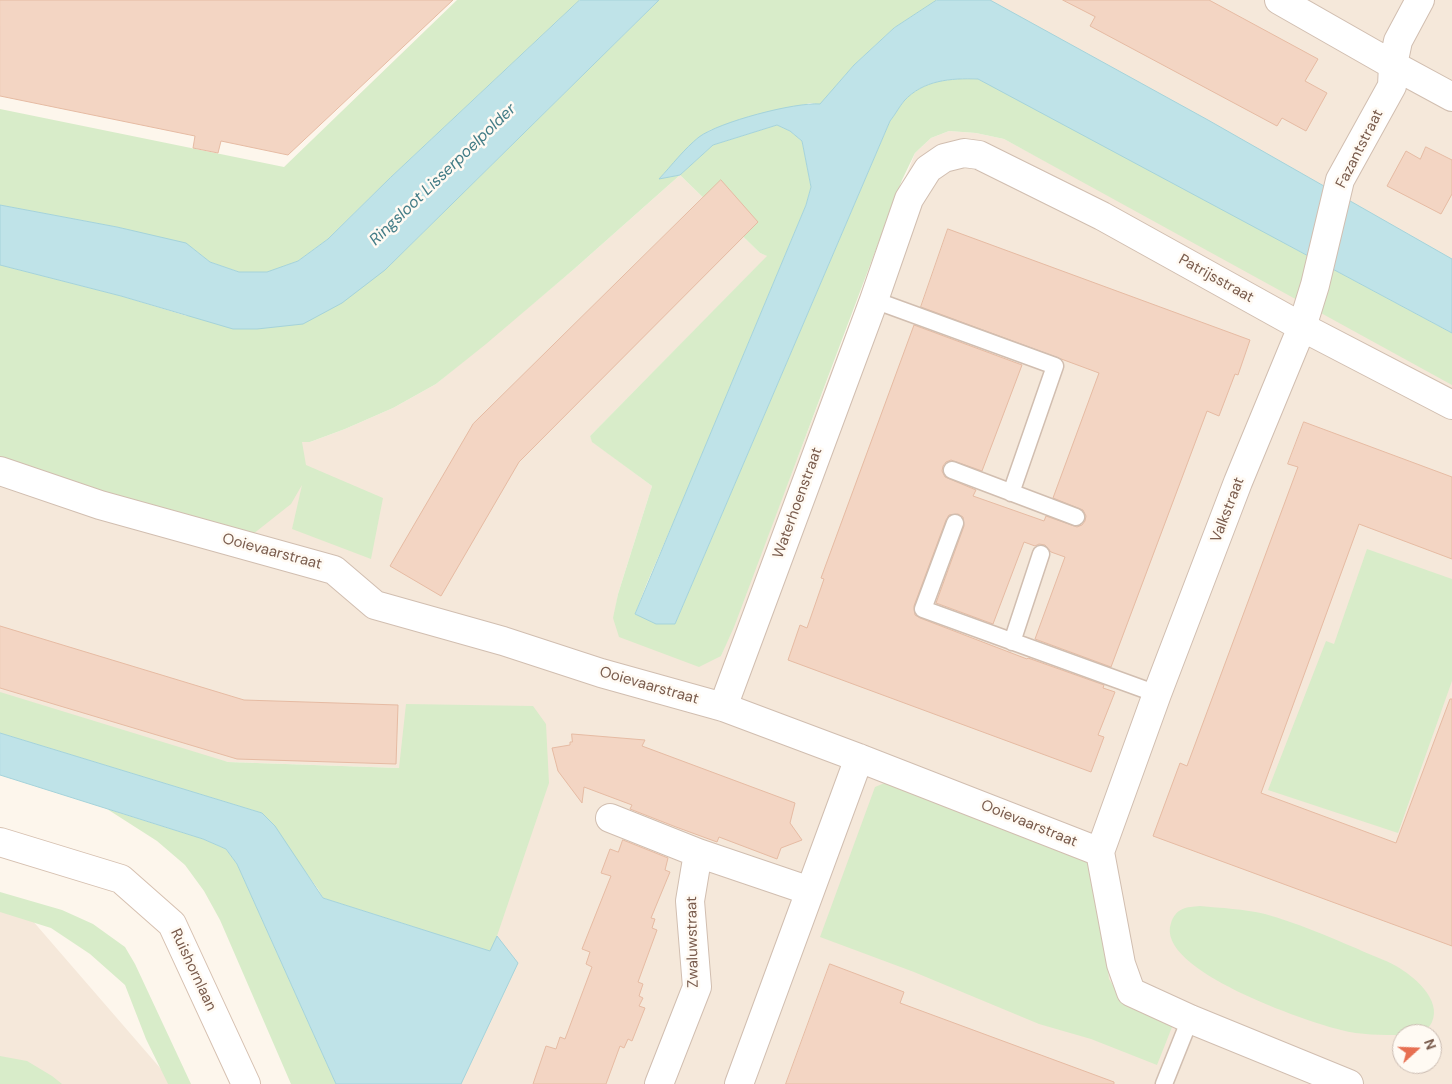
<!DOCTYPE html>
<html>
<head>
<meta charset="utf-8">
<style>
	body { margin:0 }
	#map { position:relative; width:1452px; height:1084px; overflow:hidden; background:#fdf6ec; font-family:"DM Sans",sans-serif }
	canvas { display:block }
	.north { position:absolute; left:1392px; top:1024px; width:50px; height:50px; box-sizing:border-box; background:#fffaf3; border:1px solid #cabbb1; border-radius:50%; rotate:70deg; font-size:14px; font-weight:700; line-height:20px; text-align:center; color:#7a5c4d }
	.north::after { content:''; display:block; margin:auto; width:18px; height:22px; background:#e76f51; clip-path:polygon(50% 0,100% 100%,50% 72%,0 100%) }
</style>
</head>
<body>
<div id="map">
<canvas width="1452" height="1084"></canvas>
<div class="north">N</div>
</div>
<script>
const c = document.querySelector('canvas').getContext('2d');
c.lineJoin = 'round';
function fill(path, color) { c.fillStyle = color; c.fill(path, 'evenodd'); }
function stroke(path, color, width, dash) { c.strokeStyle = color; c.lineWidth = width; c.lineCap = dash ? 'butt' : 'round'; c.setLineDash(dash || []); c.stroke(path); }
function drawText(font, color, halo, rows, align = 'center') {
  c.font = font + ' "DM Sans",sans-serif'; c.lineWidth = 5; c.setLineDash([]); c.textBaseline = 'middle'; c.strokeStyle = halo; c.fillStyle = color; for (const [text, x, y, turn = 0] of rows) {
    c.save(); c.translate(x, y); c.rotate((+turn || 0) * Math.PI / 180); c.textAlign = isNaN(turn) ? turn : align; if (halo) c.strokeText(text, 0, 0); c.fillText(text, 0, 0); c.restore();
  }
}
fill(new Path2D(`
	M 989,0 L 1452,0 L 1452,268 Z
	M 949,131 L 976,133 L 1004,139 L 1452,379 L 1452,1084 L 431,1084 L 399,768 L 228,762 L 0,715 L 0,352 L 310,442 L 345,429 L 393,408 L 436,384 L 573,270 L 680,175 L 760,253 L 768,256 L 590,436 L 593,442 L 652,486 L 618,594 L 614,618 L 721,656 L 915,153 L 931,138 ZM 1402,1034 L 1432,1034 L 1432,1064 L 1402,1064 Z
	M 0,911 L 32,920 L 174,1084 L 0,1084 Z`), '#f5e8da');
fill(new Path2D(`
	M 457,0 L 580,0 L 390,178 L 328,239 L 298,261 L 266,273 L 239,272 L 210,262 L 191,247 L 117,227 L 0,205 L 0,109 L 284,167 Z
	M 659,0 L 937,0 L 894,28 L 854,65 L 820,105 L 810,103 L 710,130 L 698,138 L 660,178 L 680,175 L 713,145 L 777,125 L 790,131 L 802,141 L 811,187 L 806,205 L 682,502 L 647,583 L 635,614 L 675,624 L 890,121 C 895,115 899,107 904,101 C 923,80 951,78 978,79 L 1170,171 L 1288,245 L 1452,333 L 1452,385 L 1004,139 L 976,133 L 949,131 L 931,138 L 915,153 L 902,180 L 734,627 L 721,656 L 699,667 L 619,637 L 613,618 L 618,594 L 652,486 L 592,442 L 590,436 L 767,256 L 760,253 L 680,175 L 573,270 L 486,344 L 436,384 L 393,408 L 345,429 L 310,442 L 302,442 L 306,465 L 383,498 L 371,559 L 292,529 L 302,485 L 291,504 L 248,538 L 0,466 L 0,265 L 121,296 L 187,316 L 385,270 Z
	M 1367,549 L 1452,579 L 1452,681 L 1398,833 L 1268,790 L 1326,641 L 1334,644 Z
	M 0,692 L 228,762 L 399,768 L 406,704 L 533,706 L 546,724 L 549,783 L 497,936 L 490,951 L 323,898 L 318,889 L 262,813 L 0,733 Z
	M 887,782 L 1086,858 L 1097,869 L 1109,979 L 1121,998 L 1174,1022 L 1157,1065 L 1091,1039 L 1039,1024 L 914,972 L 820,937 L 875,787 Z
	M 107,809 L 203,839 L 226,849 L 237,864 L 336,1084 L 291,1084 L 220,920 L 204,891 L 185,865 L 157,841 Z
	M 0,892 L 62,910 L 93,924 L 125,947 L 135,964 L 191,1084 L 168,1084 L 146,1039 L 125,985 L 90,954 L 51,928 L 0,912 Z
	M 1200,906 C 1221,908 1244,909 1265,914 C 1297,923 1327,936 1358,949 C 1370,955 1384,959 1396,966 C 1414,976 1442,1000 1432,1022 C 1426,1035 1414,1034 1402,1034 L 1402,1035 C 1382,1035 1360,1035 1341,1030 C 1308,1022 1154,970 1171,923 C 1176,908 1186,907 1200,906 Z
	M 0,1056 L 27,1061 L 52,1076 L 62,1084 L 0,1084 Z`), '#d8ecc9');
const water = new Path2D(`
	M 580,0 L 659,0 L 385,270 L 342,303 L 303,324 L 257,329 L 233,329 L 121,296 L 0,265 L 0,205 L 117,227 L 186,243 L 210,262 L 239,272 L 267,272 L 298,261 L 328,239 L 390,178 Z
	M 937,0 L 990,0 L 1208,120 L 1452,259 L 1452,333 L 978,79 C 951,78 923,80 904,101 C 899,107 895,115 890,121 L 675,624 L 656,624 L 635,614 L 806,205 L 811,187 L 802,141 L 790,131 L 777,125 L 713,145 L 680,175 L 659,179 C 672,165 684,149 699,137 C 719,122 795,102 820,104 L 854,65 L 894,28 Z
	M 0,733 L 262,813 L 275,826 L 323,898 L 490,951 L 497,936 L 518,963 L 461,1084 L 336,1084 L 237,864 L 226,849 L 203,839 L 0,775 Z`);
fill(water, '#bfe3e8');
stroke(water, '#a5d3da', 1);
const building = new Path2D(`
	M 0,0 L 453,0 L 288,155 L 221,141 L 218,153 L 193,148 L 195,136 L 0,96 Z
	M 1063,0 L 1209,0 L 1318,59 L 1305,81 L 1327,93 L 1306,131 L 1282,118 L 1277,126 L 1090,26 L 1095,17 Z
	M 1426,147 L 1452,160 L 1452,194 L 1441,214 L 1387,186 L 1406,151 L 1420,159 Z
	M 721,180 L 758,222 L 519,462 L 441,596 L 390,566 L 473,424 Z
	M 948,229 L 1250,340 L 1238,375 L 1235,374 L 1219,416 L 1207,411 L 1111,667 L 1035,639 L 1065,557 L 1051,552 L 1045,545 L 1039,544 L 1035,546 L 1024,542 L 993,624 L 936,603 L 964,526 L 963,517 L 958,514 L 949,515 L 946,520 L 914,606 L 915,615 L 920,618 L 1027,659 L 1028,658 L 1104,685 L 1103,688 L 1115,692 L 1098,735 L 1104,737 L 1091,772 L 788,660 L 800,625 L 807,628 L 824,579 L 821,578 L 914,325 L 1022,365 L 982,471 L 951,460 L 946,462 L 943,466 L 942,471 L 945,477 L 976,490 L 973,496 L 1044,521 L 1046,516 L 1077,527 L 1082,525 L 1085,521 L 1086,516 L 1083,510 L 1053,498 L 1099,373 L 921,307 Z
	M 1304,422 L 1452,477 L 1452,559 L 1359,524 L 1261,793 L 1396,843 L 1450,699 L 1452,699 L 1452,946 L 1153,836 L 1180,763 L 1187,766 L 1298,467 L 1288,464 Z
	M 0,626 L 244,700 L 398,705 L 396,764 L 237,759 L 0,688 Z
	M 572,734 L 645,740 L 642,746 L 795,803 L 790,823 L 802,840 L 781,848 L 777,859 L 719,837 L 717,842 L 676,827 L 630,809 L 632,805 L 584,787 L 582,803 L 558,771 L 552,748 L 570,745 L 570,742 L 572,742 Z
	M 623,840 L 668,858 L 665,870 L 670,872 L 651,918 L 655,919 L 652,928 L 657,930 L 638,982 L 643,984 L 639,996 L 643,998 L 639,1006 L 645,1008 L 632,1041 L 628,1039 L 624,1048 L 620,1046 L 606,1084 L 533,1084 L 546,1046 L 556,1049 L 560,1037 L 565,1039 L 592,967 L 586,964 L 590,952 L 582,949 L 611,876 L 601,873 L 610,849 L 618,852 Z
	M 830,964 L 904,992 L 900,1003 L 1114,1082 L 1114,1084 L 786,1084 Z`);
fill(building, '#f3d5c3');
stroke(building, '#e6bba3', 1);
const service = new Path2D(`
	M 874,300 L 1055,366 L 1011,493
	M 952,470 L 1076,517
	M 955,523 L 923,609 L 1157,694
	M 1012,642 L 1041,554
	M 1164,1084 L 1190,1019`);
const minor = new Path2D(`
	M 1279,0 L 1393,65 L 1398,41 L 1420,0
	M 0,471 L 100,505 L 334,570 L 375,605 L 503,641 L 601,673 L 723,707 L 859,758 L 1100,852 L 1121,964 L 1131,992 L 1190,1019 L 1349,1084
	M 723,707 L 874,300 L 909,199 L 928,169 L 944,158 L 964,153 L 979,155 L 1102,216 L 1302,327 L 1452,405
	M 610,818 L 698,853 L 810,891
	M 1100,852 L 1157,694 L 1238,482 L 1302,327 L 1315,285 L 1340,180 L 1392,86 L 1393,65 L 1452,97
	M 659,1084 L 697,987 L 690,901 L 698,853
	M 739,1084 L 859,758`);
const secondary = new Path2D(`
	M 0,842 L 121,879 L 172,924 L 246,1084`);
stroke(service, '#d1beb0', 19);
stroke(minor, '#d1beb0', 30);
stroke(secondary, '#d6c0b0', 30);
stroke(service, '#fff', 16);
stroke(minor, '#fff', 28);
stroke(secondary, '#fff', 28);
drawText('15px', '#7a5c4d', '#fffaf3', [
	["Fazantstraat",1360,149,-63],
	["Patrijsstraat",1216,279,29],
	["Waterhoenstraat",798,503,-70],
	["Valkstraat",1228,510,-69],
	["Ooievaarstraat",272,552,15],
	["Ooievaarstraat",649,686,16],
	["Ooievaarstraat",1029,824,22],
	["Zwaluwstraat",693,942,-91],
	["Ruishornlaan",193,970,65]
]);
drawText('italic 16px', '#437c86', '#fffaf3', [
	["Ringsloot Lisserpoelpolder",443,175,-44]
]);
</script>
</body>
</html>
